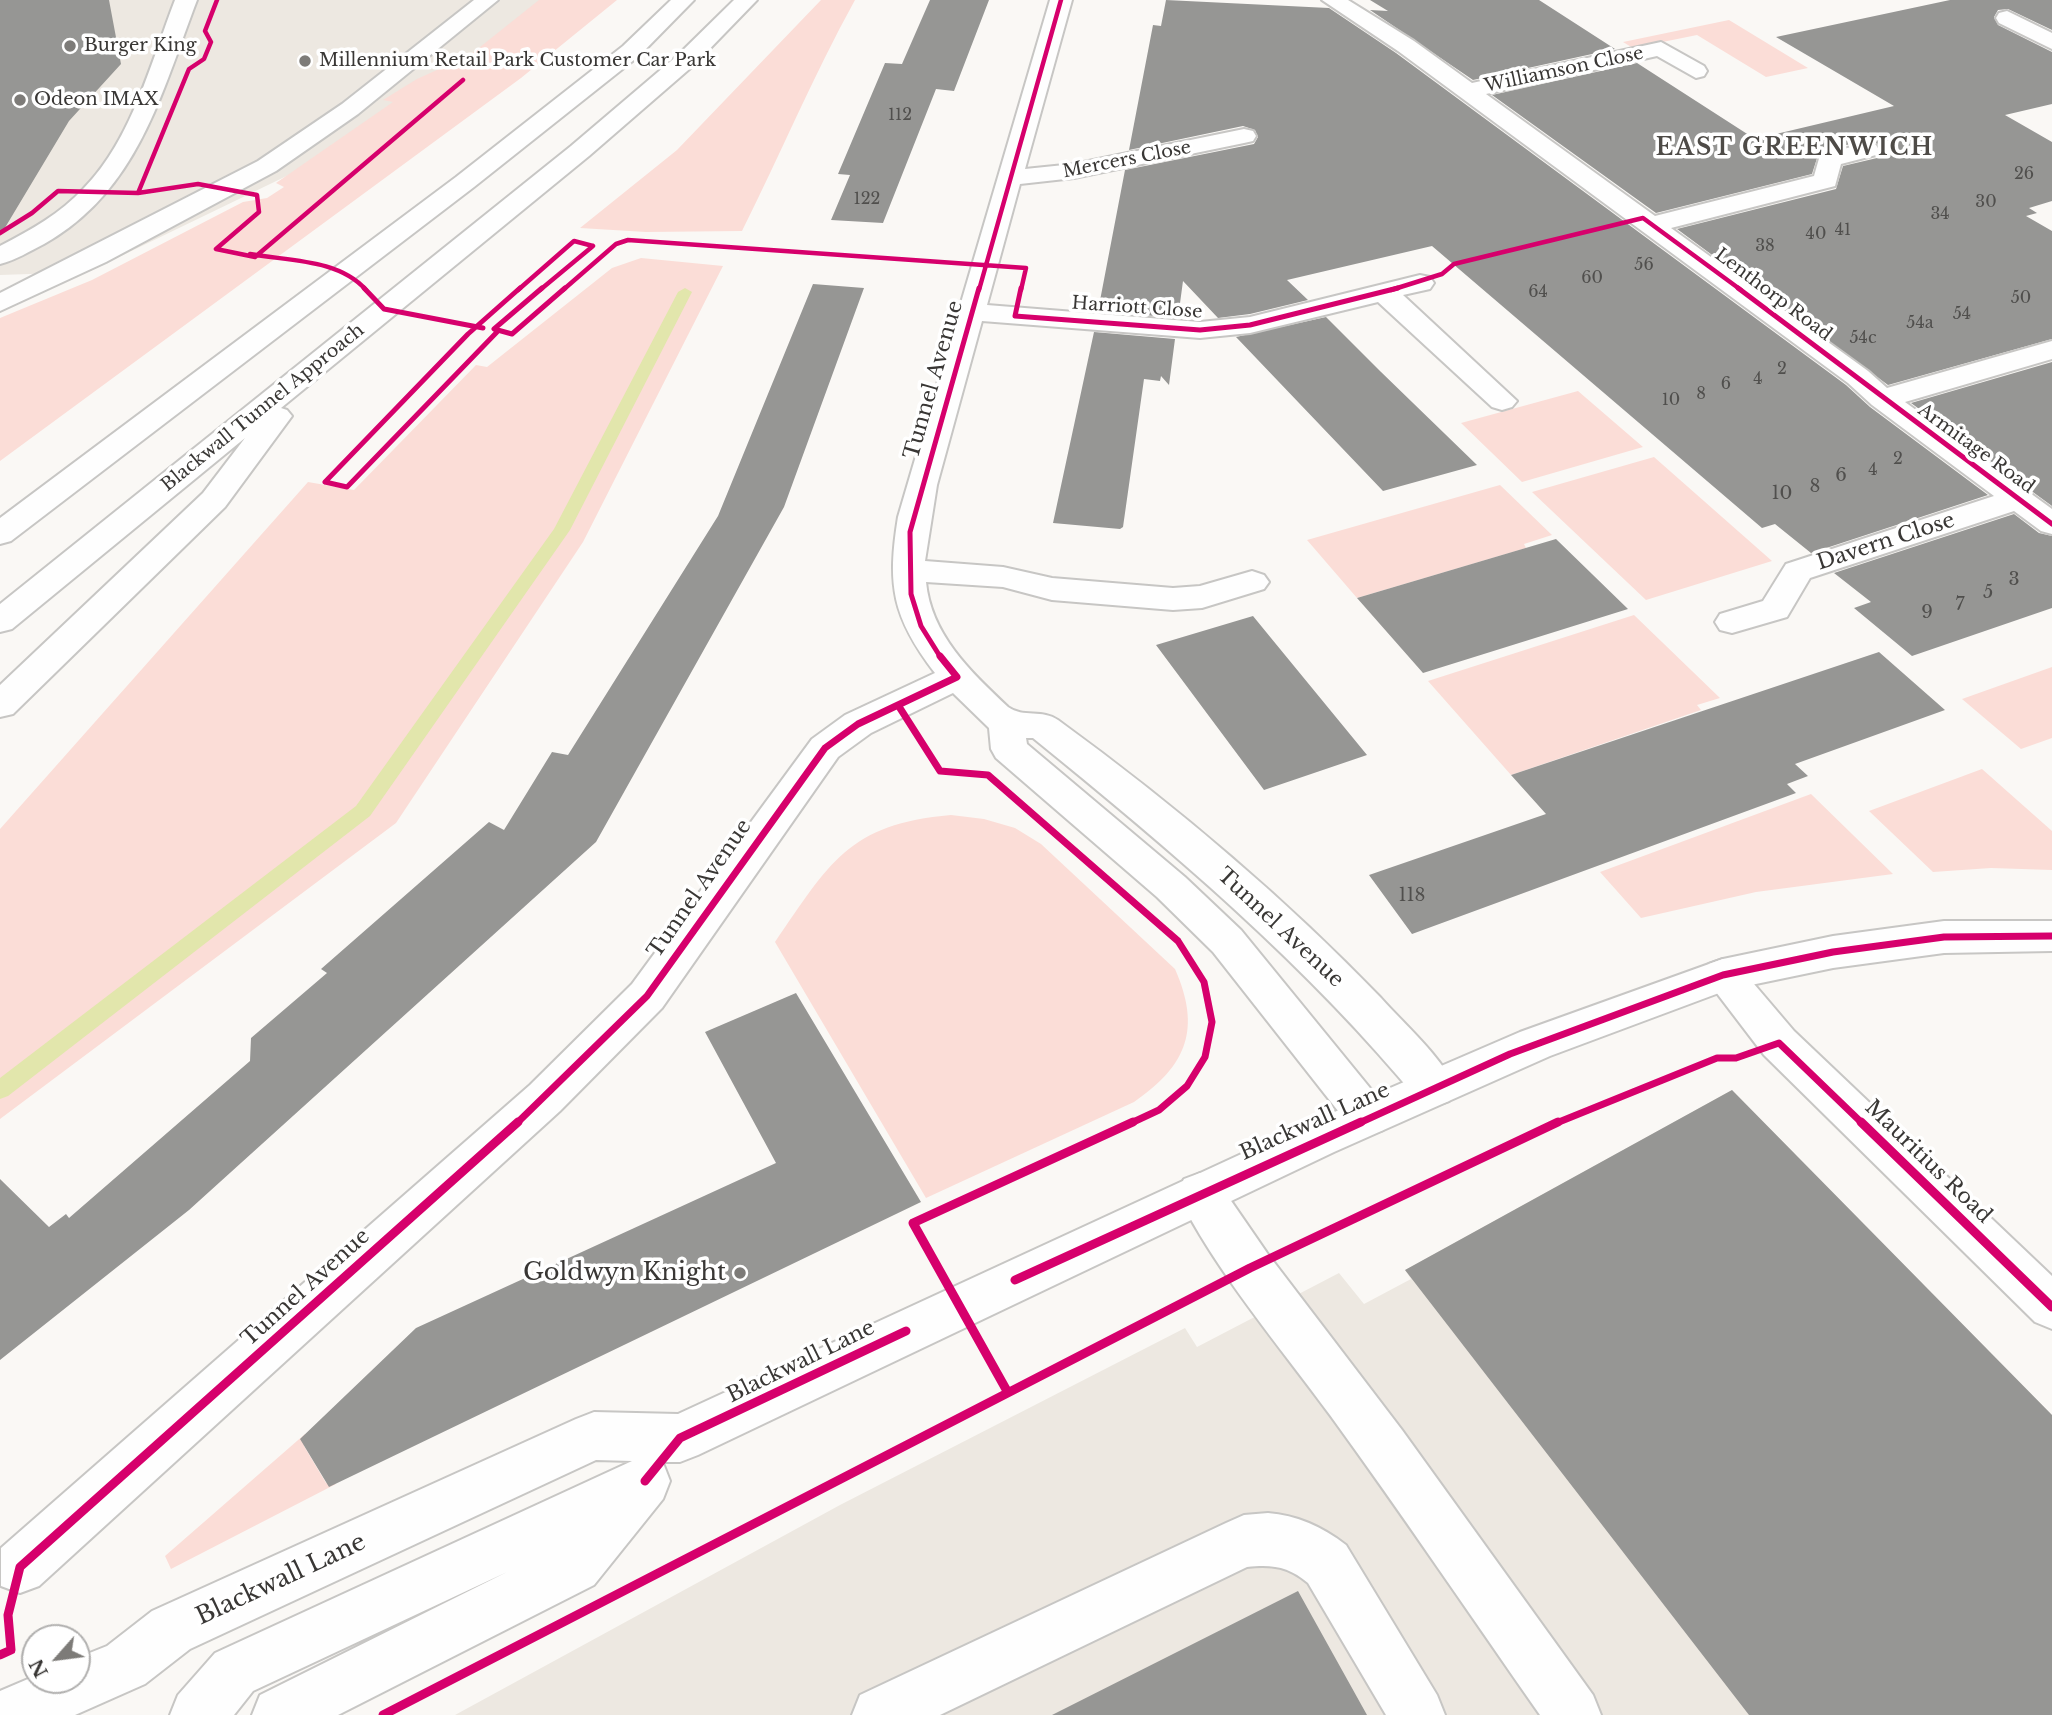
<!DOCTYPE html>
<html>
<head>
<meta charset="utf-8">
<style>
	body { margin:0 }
	#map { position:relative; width:2052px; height:1715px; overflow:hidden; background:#faf8f5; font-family:"Libre Baskerville",serif }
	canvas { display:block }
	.north { position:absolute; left:21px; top:1624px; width:70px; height:70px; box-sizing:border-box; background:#fff; border:2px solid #b0afae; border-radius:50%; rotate:242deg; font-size:19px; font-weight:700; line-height:28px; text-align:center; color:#393735 }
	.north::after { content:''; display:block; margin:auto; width:24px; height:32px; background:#7d7b78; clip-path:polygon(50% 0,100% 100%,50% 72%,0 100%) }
</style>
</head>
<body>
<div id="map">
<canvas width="2052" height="1715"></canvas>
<div class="north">N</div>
</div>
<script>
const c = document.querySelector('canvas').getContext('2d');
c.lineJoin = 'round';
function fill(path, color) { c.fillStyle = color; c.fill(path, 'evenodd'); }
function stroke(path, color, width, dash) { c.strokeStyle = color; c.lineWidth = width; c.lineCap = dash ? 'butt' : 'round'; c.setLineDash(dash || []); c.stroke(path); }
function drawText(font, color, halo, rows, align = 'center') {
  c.font = font + ' "Libre Baskerville",serif'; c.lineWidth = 7; c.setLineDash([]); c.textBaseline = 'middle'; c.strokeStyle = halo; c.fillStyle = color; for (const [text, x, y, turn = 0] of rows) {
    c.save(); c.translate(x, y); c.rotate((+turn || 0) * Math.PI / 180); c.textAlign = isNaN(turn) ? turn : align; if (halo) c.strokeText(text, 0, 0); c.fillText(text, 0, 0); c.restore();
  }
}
fill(new Path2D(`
	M 0,0 L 574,0 L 299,170 L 88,272 L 0,275 Z
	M 1732,1090 L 2052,1415 L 2052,1715 L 455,1715 L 840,1505 L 1185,1328 L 1197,1347 L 1339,1273 L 1364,1304 L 1411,1279 L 1405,1270 Z`), '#ede8e1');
fill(new Path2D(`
	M 539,0 L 617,0 L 521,78 L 0,461 L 0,318 L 92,280 L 243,202 L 267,198 L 284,187 L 276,183 L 393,102 L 383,100 L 417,79 L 470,55 Z
	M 821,0 L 855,0 C 813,76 781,153 742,231 L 646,232 L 580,228 L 677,150 Z
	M 1729,20 L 1808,68 L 1766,77 L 1697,35 L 1633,48 L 1623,42 Z
	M 641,258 L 723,266 L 583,542 L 396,823 L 0,1119 L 0,829 L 308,482 L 354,490 L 476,365 L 487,367 L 612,268 Z
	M 1578,391 L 1643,447 L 1522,482 L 1461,423 Z
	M 1654,457 L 1772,561 L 1646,600 L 1532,492 Z
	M 1500,485 L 1552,535 L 1524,544 L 1526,548 L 1357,598 L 1307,540 Z
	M 1634,615 L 1720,698 L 1697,705 L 1701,710 L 1511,775 L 1428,681 Z
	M 2052,667 L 2052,738 L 2021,749 L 1962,699 Z
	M 1982,769 L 2052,831 L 2052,870 L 1991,868 L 1933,872 L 1869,811 Z
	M 1811,794 L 1893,874 L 1756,892 L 1641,918 L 1600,872 Z
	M 951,815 L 984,819 L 1015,828 L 1041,844 L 1175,969 C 1201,1028 1188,1065 1134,1102 L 926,1198 L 775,942 C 830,863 848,824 951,815 Z
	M 305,1434 L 304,1446 L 326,1483 L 336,1484 L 171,1569 L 165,1556 Z`), '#fbddd7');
fill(new Path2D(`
	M 685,288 L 692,292 L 570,530 L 370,816 L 8,1096 L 0,1099 L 0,1078 L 356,806 L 554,529 L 678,292 Z`), '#e2e6ac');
fill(new Path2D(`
	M 0,0 L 109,0 L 121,64 L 69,121 L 0,236 Z
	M 930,0 L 989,0 L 954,91 L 936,89 L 883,223 L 831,220 L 850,175 L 838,174 L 885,63 L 902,64 Z
	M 1166,0 L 1329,8 L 1396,53 L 1846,385 L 1870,407 L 1988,495 L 1811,553 L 1775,524 L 1762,528 L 1432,246 L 1287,280 L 1308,300 L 1250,314 L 1218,318 L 1183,281 L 1178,318 L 1098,311 L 1125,170 L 1254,144 L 1258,137 L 1255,130 L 1243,126 L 1129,150 L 1153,25 L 1161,26 Z
	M 1370,0 L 1539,0 L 1615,49 L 1473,80 L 1370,10 L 1388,11 Z
	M 1950,0 L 2052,0 L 2052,30 L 2008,9 L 1998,10 L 1994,17 L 1998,25 L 2052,52 L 2052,104 L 2005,115 L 2052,142 L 2052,201 L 2029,208 L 2037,213 L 2026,216 L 2052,231 L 2052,339 L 1888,385 L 1677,229 L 1836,189 L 1843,166 L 1877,158 L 1881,151 L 1878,144 L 1866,140 L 1819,152 L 1812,174 L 1656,213 L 1492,95 L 1637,63 L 1755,139 L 1894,106 L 1776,37 Z
	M 813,284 L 864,288 L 784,507 L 596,842 L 189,1210 L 0,1360 L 0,1179 L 49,1227 L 66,1214 L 69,1218 L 250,1061 L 251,1038 L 327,973 L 321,969 L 489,822 L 504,830 L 552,752 L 568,755 L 718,516 Z
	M 1326,317 L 1380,371 L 1477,465 L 1383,491 L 1236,337 Z
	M 1094,332 L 1175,339 L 1169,385 L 1161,376 L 1160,381 L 1144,379 L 1123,527 L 1120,529 L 1053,523 Z
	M 2052,362 L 2052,506 L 1911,403 Z
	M 2014,514 L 2039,533 L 2052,536 L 2052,608 L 1912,656 L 1854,608 L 1871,602 L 1834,573 Z
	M 1556,539 L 1628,609 L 1423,673 L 1357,598 Z
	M 1253,616 L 1271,638 L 1367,755 L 1264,790 L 1156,645 Z
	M 1879,652 L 1945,710 L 1795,764 L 1808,776 L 1787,784 L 1796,793 L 1412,934 L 1369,875 L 1546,814 L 1511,775 Z
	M 796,993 L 921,1202 L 329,1487 L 300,1439 L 416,1328 L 776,1163 L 705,1032 Z
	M 1732,1090 L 2052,1415 L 2052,1715 L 1749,1715 L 1405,1270 Z
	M 1298,1591 L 1367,1715 L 1052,1715 Z`), '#969694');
const minor = new Path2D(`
	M 175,0 L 197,0 C 161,94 138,191 44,244 C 30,251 16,260 0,264 L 0,246 C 31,230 60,214 84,188 C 132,139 151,62 175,0 Z
	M 474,0 L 498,0 L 358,114 L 276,171 L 106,262 L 0,311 L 0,293 L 258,161 L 342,104 Z
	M 1050,0 L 1072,0 L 1025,169 L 1074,164 L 1244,129 L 1253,131 L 1256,136 L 1253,141 L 1244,143 L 1074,178 L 1020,184 L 987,305 L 1200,322 L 1250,317 L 1420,275 L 1430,277 L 1434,283 L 1430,289 L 1403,295 L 1517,401 L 1512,407 L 1502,410 L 1492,407 L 1378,302 L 1250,333 L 1200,338 L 982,321 L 937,485 L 925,561 L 1003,567 L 1052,578 L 1173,588 L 1200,586 L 1252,571 L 1264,575 L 1269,582 L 1264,589 L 1202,608 L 1173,610 L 1052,600 L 1003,587 L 926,582 C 931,635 971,672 1008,707 C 1023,718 1043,709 1058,720 C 1172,803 1283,896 1381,998 C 1406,1026 1439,1054 1456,1088 L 1449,1101 L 1434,1106 L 1419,1101 C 1305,963 1171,850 1033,738 L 1026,738 L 1027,744 L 1185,877 L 1241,930 L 1383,1104 L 1390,1117 L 1383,1130 L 1368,1135 L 1353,1130 L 1213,952 L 1157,897 L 996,758 L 991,749 L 989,728 L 953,693 L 871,733 L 838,757 L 662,1008 L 560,1111 L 39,1586 L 20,1593 L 1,1586 L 1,1548 L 530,1085 L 632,984 L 812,739 L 845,715 L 935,673 C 892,617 887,585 898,517 Z
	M 1322,0 L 1348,0 L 1414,41 L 1472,83 L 1661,42 L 1704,66 L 1707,71 L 1704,76 L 1696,78 L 1657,56 L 1486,94 L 1655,216 L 1814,176 L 1820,155 L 1867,143 L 1876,145 L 1879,150 L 1876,155 L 1841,164 L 1835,186 L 1671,228 L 1868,371 L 1887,388 L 2052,341 L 2052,359 L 1905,402 L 2052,509 L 2052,534 L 2041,531 L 2014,511 L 1810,578 L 1787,617 L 1732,633 L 1720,630 L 1715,622 L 1720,614 L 1763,601 L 1786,564 L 1994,496 L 1872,405 L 1848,383 L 1398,51 Z
	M 2007,11 L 2052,33 L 2052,49 L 1999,23 L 1996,18 L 1999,13 Z
	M 1723,959 L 1737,964 L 1794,1031 L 2052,1276 L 2052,1329 L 2035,1322 L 1764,1055 L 1703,975 L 1709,964 Z
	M 1200,1173 L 1216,1179 L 1267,1253 L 1402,1430 L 1593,1695 L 1601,1715 L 1540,1715 C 1470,1615 1402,1514 1330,1415 C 1280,1347 1214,1269 1177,1193 L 1184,1179 Z
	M 1268,1513 C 1296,1515 1323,1527 1346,1545 L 1437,1695 L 1445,1715 L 1386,1715 L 1308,1583 C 1289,1567 1273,1564 1247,1567 L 940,1715 L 852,1715 L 860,1695 L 1226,1523 L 1244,1515 Z`);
const major = new Path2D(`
	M 1944,921 L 2052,921 L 2052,951 L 1944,953 L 1833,968 L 1727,990 L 1550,1056 L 1334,1152 L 698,1455 L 680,1462 L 659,1462 L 663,1463 L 670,1481 L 663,1499 L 594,1585 L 338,1715 L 252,1715 L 260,1695 L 507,1572 L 253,1691 L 234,1715 L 170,1715 L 178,1695 L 215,1653 L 632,1461 L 596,1460 L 190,1649 L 145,1684 L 75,1715 L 0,1715 L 0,1691 L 35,1676 L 35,1680 L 77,1680 L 77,1658 L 107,1646 L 152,1611 L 576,1419 L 594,1412 L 678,1414 L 1302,1126 L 1520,1032 L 1723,959 L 1833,936 Z`);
const highway = new Path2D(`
	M 671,0 L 694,0 L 639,56 L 474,187 L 11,541 L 0,544 L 0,518 L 456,177 L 623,46 Z
	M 734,0 L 757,0 L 694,65 L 589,156 L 281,408 L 287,410 L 292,416 L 225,507 L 13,714 L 0,717 L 0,685 L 203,493 L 245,438 L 12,629 L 0,632 L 0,604 L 571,146 L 678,55 Z`);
stroke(minor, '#c7c6c4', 4);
stroke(major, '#c7c6c4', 4);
stroke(highway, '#c7c6c4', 4);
fill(minor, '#fefefe');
fill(major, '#fefefe');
fill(highway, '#fefefe');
stroke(new Path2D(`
	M 138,193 L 189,69 L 204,59 L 211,42 L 205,31 L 217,0
	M 0,233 L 32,213 L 58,191 L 138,193 L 198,184 L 257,195 L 259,212 L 216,249 L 255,257 L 463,80
	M 250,254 C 288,261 339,259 366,290
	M 518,290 L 574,241 L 593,246
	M 540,290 L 593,246
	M 563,290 L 616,244 L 628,240 L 1026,268 L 1021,290
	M 979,290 L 1061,0
	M 1391,290 L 1442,274 L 1454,264 L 1643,218 L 1741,290`), '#d6006c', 4.5);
stroke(new Path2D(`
	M 364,288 L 384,309 L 483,328
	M 542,288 L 494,329 L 512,334 L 565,288
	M 1021,288 L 1015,316 L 1200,330 L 1250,325 L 1398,288
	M 1738,288 L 2052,524
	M 325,482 L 468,334 L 520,288
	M 325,482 L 347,487 L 497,332
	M 941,658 L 921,626 L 911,594 L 910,532 L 979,288`), '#d6006c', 5);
stroke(new Path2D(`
	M 898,705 L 940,771 L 988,775 L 1178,941 L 1204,982 L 1212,1022 L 1205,1057 L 1187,1086 L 1159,1110 L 1129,1124
	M 516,1124 L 647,996 L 825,748 L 858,724 L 957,677 L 940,656
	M 1357,1124 L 1510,1054 L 1723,975 L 1833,952 L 1944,937 L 2052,936
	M 1554,1124 L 1717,1058 L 1736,1058 L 1779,1043 L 1863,1124`), '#d6006c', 7);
stroke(new Path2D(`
	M 1861,1122 L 2052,1307
	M 1015,1280 L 1361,1122
	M 1007,1391 L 913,1223 L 1133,1122
	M 645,1481 L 680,1438 L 906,1331
	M 0,1655 L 11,1650 L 8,1615 L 20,1567 L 518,1122
	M 383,1715 L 1250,1268 L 1558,1122`), '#d6006c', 9);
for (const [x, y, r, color] of [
	[70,46,7,"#7d7b78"],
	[305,61,7,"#7d7b78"],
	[20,100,7,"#7d7b78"],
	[740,1273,7,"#7d7b78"]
]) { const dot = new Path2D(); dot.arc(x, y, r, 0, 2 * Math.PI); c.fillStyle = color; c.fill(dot); stroke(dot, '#fff', 2.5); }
drawText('16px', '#504f4d', null, [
	["112",900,115],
	["26",2024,174],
	["122",867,199],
	["30",1986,202],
	["34",1940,214],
	["41",1843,230],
	["40",1816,234],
	["38",1765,246],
	["56",1644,265],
	["60",1592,278],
	["64",1538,292],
	["50",2021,298],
	["54",1962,314],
	["54a",1920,323],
	["54c",1863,338],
	["2",1782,369],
	["4",1758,379],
	["6",1726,384],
	["8",1701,394],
	["10",1671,400],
	["2",1898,459],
	["4",1873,470]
]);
drawText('18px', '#393735', '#fff', [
	["Burger King",84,46],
	["Millennium Retail Park Customer Car Park",319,61],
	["Odeon IMAX",34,100]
], 'left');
drawText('18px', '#393735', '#fff', [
	["Williamson Close",1564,70,-12],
	["Mercers Close",1127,160,-11],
	["Lenthorp Road",1773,295,37],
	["Harriott Close",1137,308,4],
	["Blackwall Tunnel Approach",263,408,-39],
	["Armitage Road",1976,449,36]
]);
drawText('18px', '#504f4d', null, [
	["6",1841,476],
	["8",1815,487],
	["10",1782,494],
	["3",2014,580],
	["5",1988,593],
	["7",1960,605],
	["9",1927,613],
	["118",1412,896]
]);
drawText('21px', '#393735', '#fff', [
	["Tunnel Avenue",934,380,-74],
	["Davern Close",1886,542,-18],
	["Tunnel Avenue",700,889,-55],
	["Tunnel Avenue",1280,928,43],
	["Blackwall Lane",1315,1122,-24],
	["Mauritius Road",1928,1162,44],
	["Tunnel Avenue",306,1288,-42],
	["Blackwall Lane",801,1362,-26]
]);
c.letterSpacing = '2px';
drawText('bold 23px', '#4e4b47', '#fff', [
	["EAST GREENWICH",1795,149]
]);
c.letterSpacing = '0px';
drawText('24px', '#393735', '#fff', [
	["Goldwyn Knight",726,1273]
], 'right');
drawText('24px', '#393735', '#fff', [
	["Blackwall Lane",281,1580,-25]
]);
</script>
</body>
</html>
